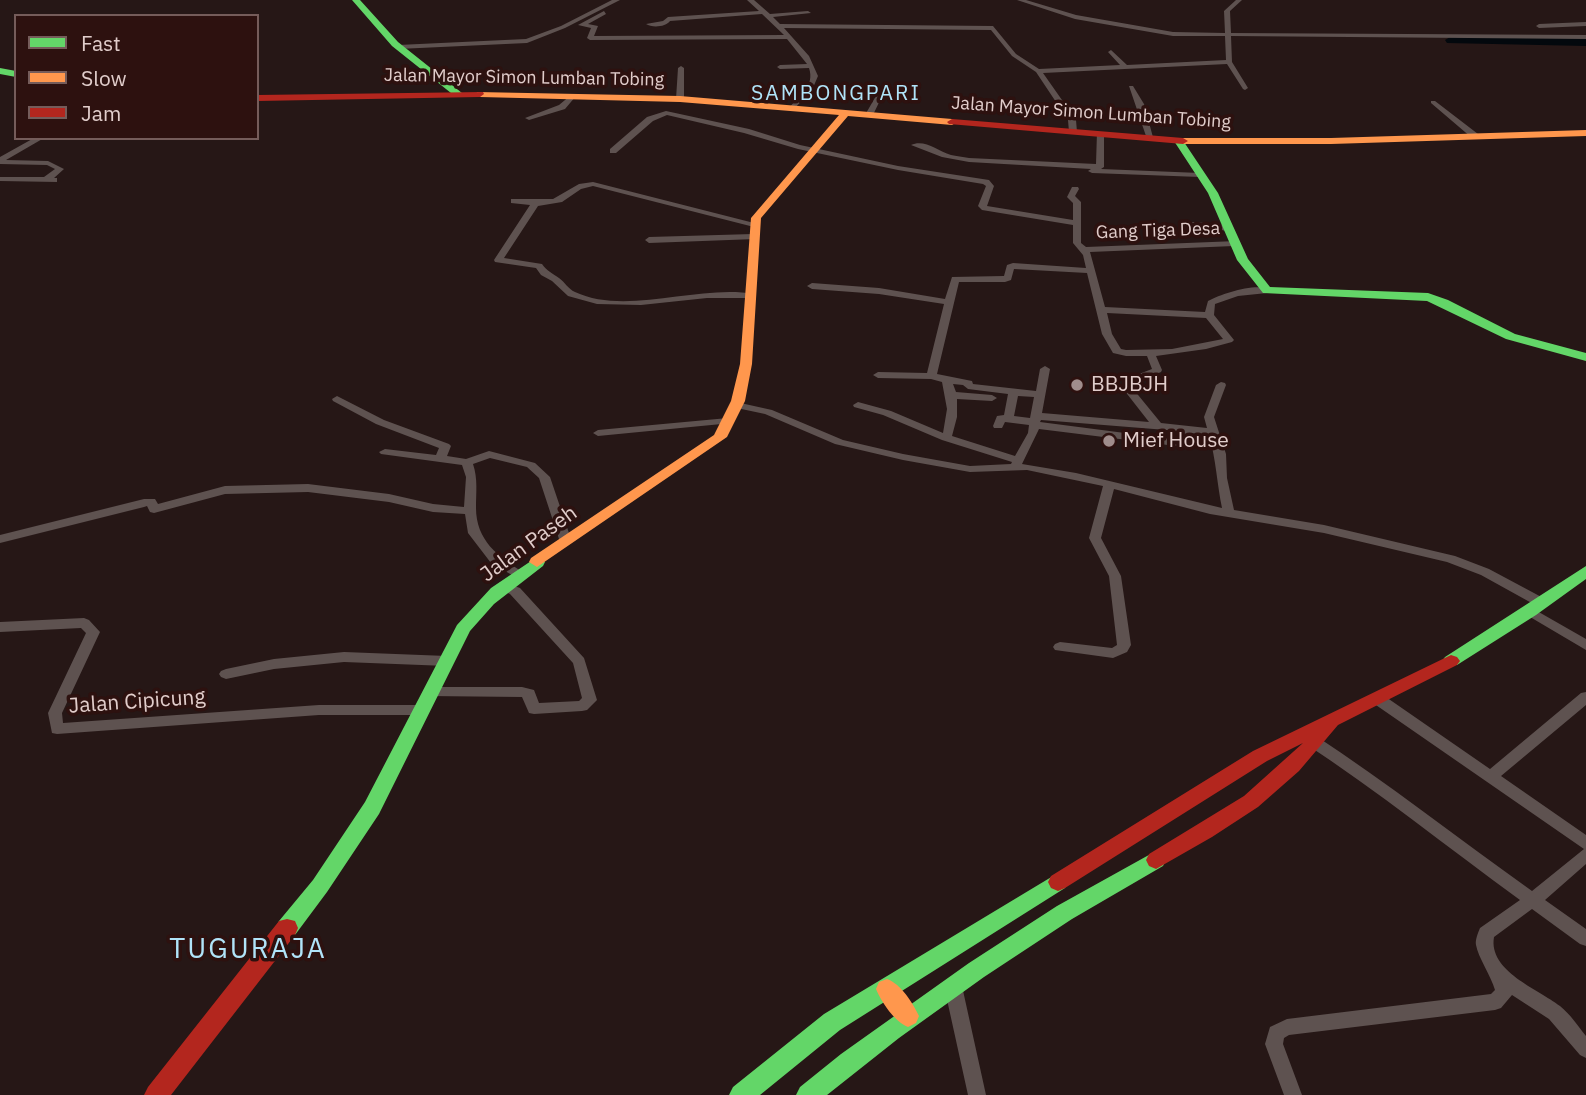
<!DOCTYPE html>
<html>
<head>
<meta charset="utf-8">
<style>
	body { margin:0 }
	#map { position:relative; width:1586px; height:1095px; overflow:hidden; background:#261716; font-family:"IBM Plex Sans",sans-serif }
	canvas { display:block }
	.legend { position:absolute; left:14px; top:14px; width:245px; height:126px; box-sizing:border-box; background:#2d110f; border:2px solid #755c5a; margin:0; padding:9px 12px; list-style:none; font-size:21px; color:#e1cdcb }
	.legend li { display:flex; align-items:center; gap:14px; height:35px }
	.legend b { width:35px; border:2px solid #755c5a }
</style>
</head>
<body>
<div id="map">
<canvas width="1586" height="1095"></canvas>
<ul class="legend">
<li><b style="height:9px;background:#63d668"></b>Fast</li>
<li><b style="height:9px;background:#ff974d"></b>Slow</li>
<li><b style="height:9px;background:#b3261e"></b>Jam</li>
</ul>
</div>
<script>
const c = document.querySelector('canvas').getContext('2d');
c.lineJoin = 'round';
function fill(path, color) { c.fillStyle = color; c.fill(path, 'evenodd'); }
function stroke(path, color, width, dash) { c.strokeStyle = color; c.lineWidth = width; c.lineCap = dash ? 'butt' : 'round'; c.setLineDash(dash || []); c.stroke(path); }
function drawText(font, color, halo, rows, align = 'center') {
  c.font = font + ' "IBM Plex Sans",sans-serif'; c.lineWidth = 7; c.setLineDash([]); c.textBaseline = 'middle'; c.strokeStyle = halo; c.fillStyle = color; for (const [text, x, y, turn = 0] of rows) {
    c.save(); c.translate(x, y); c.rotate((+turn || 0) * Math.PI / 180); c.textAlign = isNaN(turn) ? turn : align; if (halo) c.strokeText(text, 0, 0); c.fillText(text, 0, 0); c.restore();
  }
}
fill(new Path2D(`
	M 1452,36 L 1586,38 L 1586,46 L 1447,43 L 1445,40 Z`), '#03080d');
fill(new Path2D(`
	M 612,0 L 620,0 L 565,28 L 527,43 L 398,49 L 395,47 L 398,45 L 526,39 L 561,26 Z
	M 747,0 L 754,0 L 770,14 L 808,11 L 811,13 L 773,17 L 780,24 L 993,26 L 1016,54 L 1039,69 L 1120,65 L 1108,52 L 1111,50 L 1127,65 L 1226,60 L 1225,36 L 1173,36 L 1075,19 L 1017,0 L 1026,0 L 1076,15 L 1173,32 L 1225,33 L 1224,11 L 1236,0 L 1242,0 L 1230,11 L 1231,33 L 1586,35 L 1586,39 L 1231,36 L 1232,62 L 1248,88 L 1245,90 L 1243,89 L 1227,64 L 1043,73 L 1076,120 L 1077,132 L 1073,134 L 1069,132 L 1068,120 L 1036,72 L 1012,56 L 991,30 L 784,28 L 809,56 L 818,76 L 812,90 L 793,110 L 789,108 C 800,95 815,86 809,68 L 780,69 L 777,67 L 780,65 L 807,64 L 787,39 L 590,40 L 587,38 L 591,28 L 578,25 L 604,11 L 606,14 L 588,24 L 598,26 L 594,36 L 784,35 L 762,14 L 670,21 C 666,27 652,28 646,24 L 663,21 L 668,17 L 759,11 Z
	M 1586,22 L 1586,26 L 1539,28 L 1536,26 L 1539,24 Z
	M 681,66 L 684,68 L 684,99 L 680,101 L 676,99 L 678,68 Z
	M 1129,86 L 1133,86 L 1144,104 L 1154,141 L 1147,139 Z
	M 880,89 L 885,90 L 872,117 L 866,117 L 865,115 Z
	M 571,95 L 576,96 L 565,109 L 529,120 L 525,118 L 559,105 Z
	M 1431,101 L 1435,101 L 1478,134 L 1478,138 L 1472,138 L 1431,103 Z
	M 666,111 L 749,129 L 800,145 L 898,166 L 989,180 L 994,186 L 987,206 L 1073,220 L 1073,203 L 1067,197 L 1072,187 L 1078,187 L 1079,189 L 1075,196 L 1081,202 L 1081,243 L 1086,247 L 1237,241 L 1238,243 L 1234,246 L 1090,252 L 1105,307 L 1205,312 L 1208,301 C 1223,293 1257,282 1272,290 L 1267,293 L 1238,296 L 1215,304 L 1214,315 L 1234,340 L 1232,342 L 1206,349 L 1156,356 L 1162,370 L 1161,372 L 1135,383 L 1134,390 L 1161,423 L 1207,428 L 1204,417 L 1216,385 L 1221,382 L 1225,383 L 1226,385 L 1214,417 L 1226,454 L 1227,478 L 1234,510 L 1324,525 L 1455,556 L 1489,569 L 1547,600 L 1548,603 L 1547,606 L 1537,606 L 1481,575 L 1447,562 L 1324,533 L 1210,514 L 1114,489 L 1101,538 L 1121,576 L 1131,645 L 1127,652 L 1113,658 L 1055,650 L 1053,647 L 1055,644 L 1060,642 L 1112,648 L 1117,645 L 1109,576 L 1089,538 L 1103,486 L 1027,470 L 970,472 L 903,460 L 835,444 L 765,414 L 732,407 L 731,405 L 736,402 L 772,410 L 843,440 L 903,454 L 970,466 L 1011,464 L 1012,462 L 942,440 L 883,415 L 854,407 L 853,405 L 858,402 L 891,411 L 943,433 L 947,409 L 942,382 L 931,379 L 878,378 L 873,375 L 878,372 L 927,373 L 944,304 L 879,294 L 812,289 L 807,286 L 812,283 L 879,288 L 945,299 L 952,277 L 1004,276 L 1007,265 L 1013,263 L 1086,268 L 1083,255 L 1073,243 L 1073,225 L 982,210 L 978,206 L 986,186 L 983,184 L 898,170 L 798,149 L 744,133 L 667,115 L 653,121 L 616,153 L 610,153 L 610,149 L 647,117 ZM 1014,269 L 1087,273 L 1102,334 L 1113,353 L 1126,356 L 1147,356 L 1152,369 L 1126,379 L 1124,390 L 1149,422 L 1042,413 L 1050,369 L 1045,366 L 1040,369 L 1036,391 L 973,384 L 972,381 L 937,374 L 959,282 L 1005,282 L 1011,280 ZM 1107,313 L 1206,318 L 1223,339 L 1172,349 L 1126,350 L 1121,349 L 1112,334 ZM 953,384 L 963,385 L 968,389 L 1008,394 L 1004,415 L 997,416 L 993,426 L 994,428 L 1002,428 L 1005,422 L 1029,425 L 1028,433 L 1015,456 L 952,436 L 957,417 L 957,399 L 992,401 L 997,398 L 992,395 L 956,392 ZM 1018,396 L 1034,397 L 1030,418 L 1014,416 ZM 1041,420 L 1179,431 L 1179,440 L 1040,422 ZM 1039,429 L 1184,447 L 1190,444 L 1189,433 L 1209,435 C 1216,459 1217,484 1222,508 L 1076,473 L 1022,464 Z
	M 1097,132 L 1104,134 L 1104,167 L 1101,169 L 1200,173 L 1204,175 L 1200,177 L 1092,173 L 1088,171 L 1091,169 L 969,162 L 942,157 L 911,145 C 925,139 937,151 951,155 C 956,156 963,157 969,158 L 1096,164 Z
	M 34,138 L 44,138 L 6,160 L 48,161 L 64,169 L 54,178 L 57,178 L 57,182 L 0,181 L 0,177 L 44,177 L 55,169 L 47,165 L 0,164 L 0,157 Z
	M 593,182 L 758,224 L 754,227 L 593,186 L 581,189 L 562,202 L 538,206 L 504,258 L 542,264 C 547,271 552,273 559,278 C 565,282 568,289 575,292 C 626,316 699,284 754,294 L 754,298 L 707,298 L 641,305 L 597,304 L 568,296 L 552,281 L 541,275 L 536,268 L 495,262 L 494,260 L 530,205 L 511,203 L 511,199 L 553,199 L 579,184 Z
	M 1193,222 L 1229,225 L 1233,228 L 1229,231 L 1190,227 L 1190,223 Z
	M 753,234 L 756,235 L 756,239 L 649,243 L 645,240 L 649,237 Z
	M 337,396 L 384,420 L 449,444 L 451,446 L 447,456 L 466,459 L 489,451 L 535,463 L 550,477 L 572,542 L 566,546 L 560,542 L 539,478 L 527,467 L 490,458 L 473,464 C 478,479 476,492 476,508 C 476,540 498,557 523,572 L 525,575 L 523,578 L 519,579 L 491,563 L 468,533 L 465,514 L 433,512 L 389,502 L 308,492 L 225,494 L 154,513 L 150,512 L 147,506 L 144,507 L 0,543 L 0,535 L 144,499 L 155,499 L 158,504 L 225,486 L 308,484 L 389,494 L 433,504 L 464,507 L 466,477 L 462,465 L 381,454 L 379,452 L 385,449 L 436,455 L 439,448 L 376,424 L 333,401 L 332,399 Z
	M 728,418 L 733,421 L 732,423 L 598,436 L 593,433 L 598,430 Z
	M 503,582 L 520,588 L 584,658 L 597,700 L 587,710 L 582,711 L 534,714 L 529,713 L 522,697 L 427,696 L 425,692 L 427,688 L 432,687 L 522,687 L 534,690 L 539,703 L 579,701 L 582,698 L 573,663 L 510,594 L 499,589 L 497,586 L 499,583 Z
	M 1530,607 L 1586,639 L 1586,650 L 1525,614 L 1524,611 L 1525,608 Z
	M 84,618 L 89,620 L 100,632 L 62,713 L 63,723 L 319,705 L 422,705 L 427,706 L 429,710 L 427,714 L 422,715 L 319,715 L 57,734 L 52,733 L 48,713 L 86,633 L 81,628 L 0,632 L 0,622 Z
	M 344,652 L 447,656 L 452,658 L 454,661 L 452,664 L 447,666 L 344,662 L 274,669 L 226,679 L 221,677 L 219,674 L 221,671 L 226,669 L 274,659 Z
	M 1586,692 L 1586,705 L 1501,776 L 1586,835 L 1586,864 L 1545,900 L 1586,929 L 1586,946 L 1580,944 L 1532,909 L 1494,937 C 1488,971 1538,989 1560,1006 C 1570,1014 1578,1026 1586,1036 L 1586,1058 L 1580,1055 L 1549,1019 L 1512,995 L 1501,1008 L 1495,1010 L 1289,1035 L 1284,1038 L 1283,1044 L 1302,1095 L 1284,1095 L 1265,1044 L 1270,1027 L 1287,1019 L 1491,994 L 1495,990 C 1491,976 1478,957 1476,945 C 1475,940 1478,933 1480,928 L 1520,900 C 1447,847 1378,791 1303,742 L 1301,738 L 1303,734 L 1308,733 L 1313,734 C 1388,783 1459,839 1532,891 L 1584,849 L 1373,703 L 1371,699 L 1373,695 L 1383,695 L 1490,769 L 1581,693 Z
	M 953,978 L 959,980 L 962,986 L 986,1095 L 968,1095 L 944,986 L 947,980 Z`), '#5e5250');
fill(new Path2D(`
	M 352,0 L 360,0 L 398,42 L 462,93 L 462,97 L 456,97 L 392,46 Z
	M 0,68 L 16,71 L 16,77 L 0,74 Z
	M 1179,138 L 1182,139 L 1218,193 L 1248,259 L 1270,287 L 1428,293 L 1448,300 L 1515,334 L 1586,353 L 1586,361 L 1506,339 L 1427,301 L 1263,293 L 1237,260 L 1208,193 L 1174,141 Z
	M 537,557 L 545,562 L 543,566 L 494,604 L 470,631 L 379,814 L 327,892 L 295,935 L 287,937 L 279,935 L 276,928 L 279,921 L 313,880 L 365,802 L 457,625 L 491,588 Z
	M 1586,566 L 1586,579 L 1536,615 L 1457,665 L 1445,665 L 1442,661 L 1445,657 Z
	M 1156,851 L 1163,854 L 1166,860 L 1163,866 L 1072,919 L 984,977 L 899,1038 L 827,1095 L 796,1095 L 800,1087 L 841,1054 L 969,963 L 1057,906 Z
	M 1058,873 L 1065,876 L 1068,882 L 1065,888 L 840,1030 L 760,1095 L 729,1095 L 733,1087 L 824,1014 Z`), '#63d668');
fill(new Path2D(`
	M 477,92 L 680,96 L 952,119 L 957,122 L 952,125 L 848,116 L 761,218 L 752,364 L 745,401 L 727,437 L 537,567 L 529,562 L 531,558 L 714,435 L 731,401 L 740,364 L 751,218 L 839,115 L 680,102 L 480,97 L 476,94 Z
	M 1586,130 L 1586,136 L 1331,144 L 1183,144 L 1178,141 L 1183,138 L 1331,138 Z
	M 887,979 C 901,984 913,1003 919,1016 L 916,1023 L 908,1027 C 894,1021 882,1003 876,989 L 879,982 Z`), '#ff974d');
fill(new Path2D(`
	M 483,92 L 484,94 L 480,97 L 257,101 L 257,95 Z
	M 952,119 L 1183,138 L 1188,141 L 1183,144 L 949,124 L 947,122 Z
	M 1451,655 L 1457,657 L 1460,661 L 1457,665 L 1338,725 L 1299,771 L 1258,807 L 1212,837 L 1156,869 L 1149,866 L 1146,860 L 1149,854 L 1244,796 L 1303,743 L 1267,761 L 1065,888 L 1058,891 L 1051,888 L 1048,882 L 1051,876 L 1253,751 Z
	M 287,919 L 295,921 L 298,928 L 295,935 L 171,1095 L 144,1095 L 148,1087 L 279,921 Z`), '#b3261e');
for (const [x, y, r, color] of [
	[1077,385,7,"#a08d8c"],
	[1109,441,7,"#a08d8c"]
]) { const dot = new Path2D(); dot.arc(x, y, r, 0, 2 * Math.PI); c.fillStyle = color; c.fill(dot); stroke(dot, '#2d110f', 2.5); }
drawText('18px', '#e1cdcb', '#2d110f', [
	["Jalan Mayor Simon Lumban Tobing",524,78,1],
	["Jalan Mayor Simon Lumban Tobing",1091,113,4],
	["Gang Tiga Desa",1158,231,-2]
]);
c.letterSpacing = '2px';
drawText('21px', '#b0e4f9', '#2d110f', [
	["SAMBONGPARI",836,94]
]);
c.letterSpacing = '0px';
drawText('21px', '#e1cdcb', '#2d110f', [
	["BBJBJH",1091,385],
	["Mief House",1123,441]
], 'left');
drawText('21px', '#e1cdcb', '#2d110f', [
	["Jalan Paseh",529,544,-36],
	["Jalan Cipicung",137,702,-4]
]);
c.letterSpacing = '2px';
drawText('28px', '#b0e4f9', '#2d110f', [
	["TUGURAJA",248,950]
]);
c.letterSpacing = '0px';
</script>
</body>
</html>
